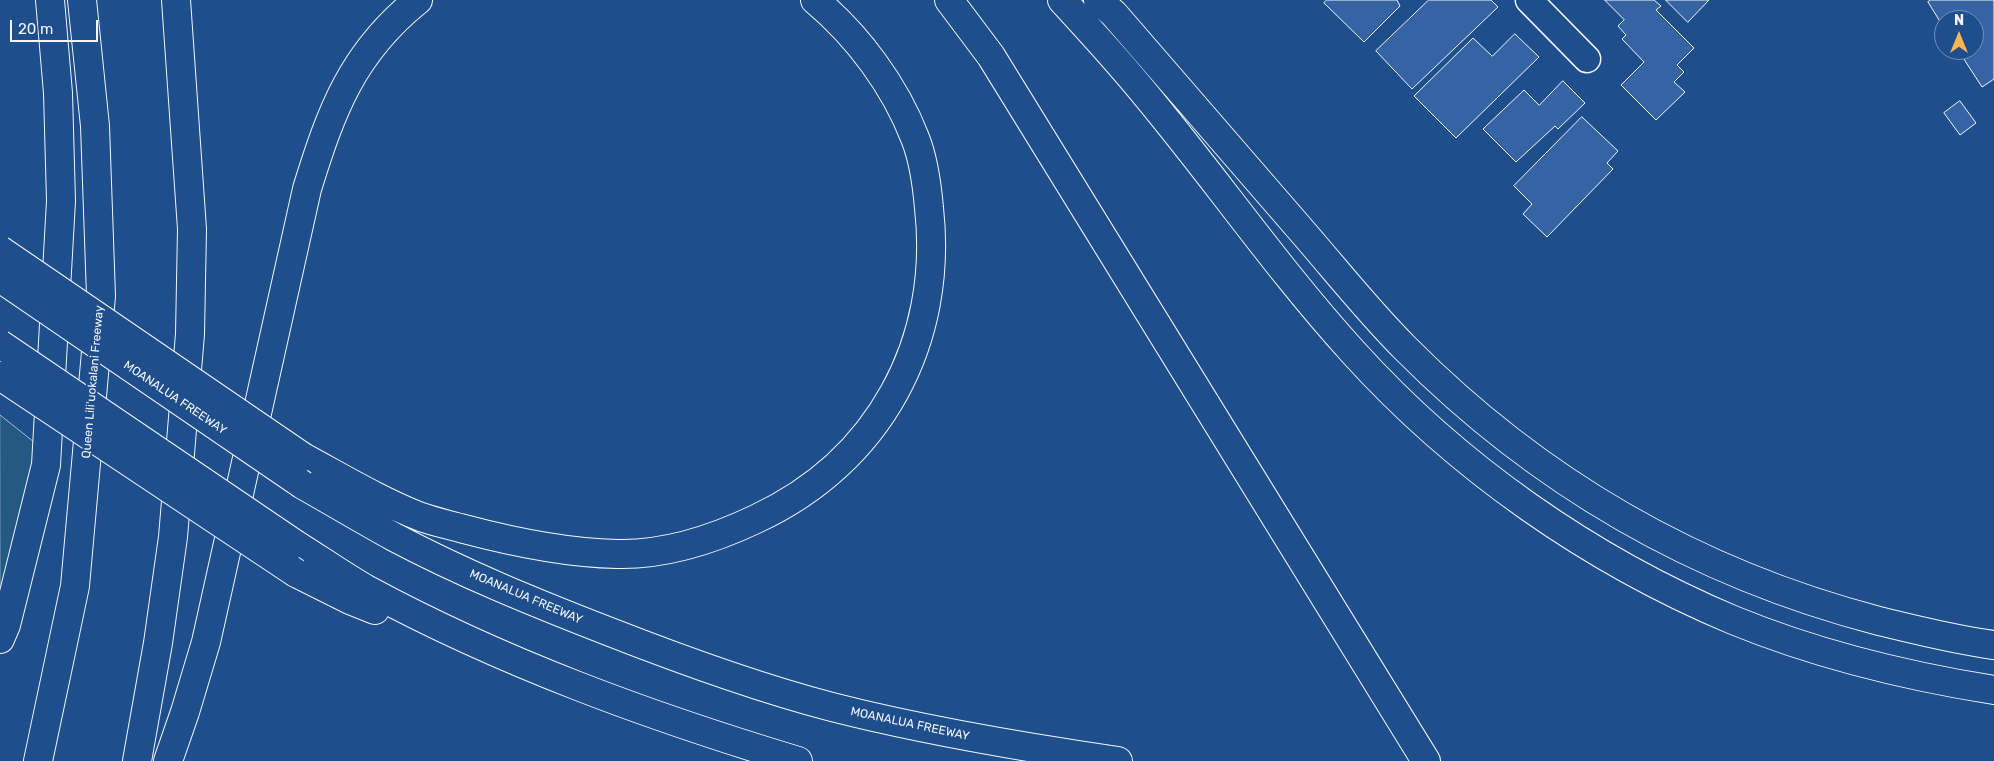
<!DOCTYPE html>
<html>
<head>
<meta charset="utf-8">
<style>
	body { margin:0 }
	#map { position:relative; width:1994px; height:761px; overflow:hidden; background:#1f4e8c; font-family:Rubik,sans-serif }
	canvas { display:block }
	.north { position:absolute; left:1934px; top:10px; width:50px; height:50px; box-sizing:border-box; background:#1f4e8c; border:1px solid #7391ba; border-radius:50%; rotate:0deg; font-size:14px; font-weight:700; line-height:20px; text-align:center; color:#f2f6ff }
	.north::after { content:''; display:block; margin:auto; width:18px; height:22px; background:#ffb74d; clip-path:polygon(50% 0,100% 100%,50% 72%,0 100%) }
	.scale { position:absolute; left:10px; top:20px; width:88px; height:22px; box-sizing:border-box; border:2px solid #f2f6ff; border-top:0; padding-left:6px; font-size:15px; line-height:18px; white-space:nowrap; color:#f2f6ff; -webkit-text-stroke:4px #1f4e8c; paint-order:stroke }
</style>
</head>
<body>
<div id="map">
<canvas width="1994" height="761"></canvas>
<div class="north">N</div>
<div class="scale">20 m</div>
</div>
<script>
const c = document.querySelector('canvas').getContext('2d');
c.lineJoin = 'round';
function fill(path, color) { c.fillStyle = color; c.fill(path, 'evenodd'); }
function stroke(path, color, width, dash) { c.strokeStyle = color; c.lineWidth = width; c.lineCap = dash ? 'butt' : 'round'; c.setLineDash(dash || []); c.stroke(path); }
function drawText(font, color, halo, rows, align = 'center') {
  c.font = font + ' Rubik,sans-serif'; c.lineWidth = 4; c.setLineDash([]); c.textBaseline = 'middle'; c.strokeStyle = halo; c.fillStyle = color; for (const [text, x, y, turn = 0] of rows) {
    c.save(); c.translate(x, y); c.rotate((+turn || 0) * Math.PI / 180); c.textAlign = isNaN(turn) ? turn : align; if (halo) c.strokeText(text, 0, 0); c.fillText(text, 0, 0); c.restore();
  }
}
const green = new Path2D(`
	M 0,415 L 39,446 L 0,629 Z`);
fill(green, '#245a82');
stroke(green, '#a8bbd7', 1);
const building = new Path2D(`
	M 1327,0 L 1397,0 L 1400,6 L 1364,42 L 1324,3 Z
	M 1429,0 L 1491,0 L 1498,7 L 1412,89 L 1376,51 Z
	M 1605,0 L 1654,0 L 1661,6 L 1656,10 L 1694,48 L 1677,65 L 1684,72 L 1674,82 L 1685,92 L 1656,120 L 1621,85 L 1644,62 L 1622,39 L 1626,35 L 1618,26 L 1624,20 Z
	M 1666,0 L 1709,0 L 1688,22 Z
	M 1931,0 L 1994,0 L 1994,79 L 1982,87 L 1958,50 L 1974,50 L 1974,20 L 1944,20 L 1944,28 L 1928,2 Z
	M 1515,34 L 1539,57 L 1456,138 L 1414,96 L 1473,38 L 1492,56 Z
	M 1563,81 L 1585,103 L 1558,129 L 1555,126 L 1516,162 L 1483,129 L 1524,90 L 1539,105 Z
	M 1960,101 L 1976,123 L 1960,135 L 1944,113 Z
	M 1582,117 L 1618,151 L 1607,163 L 1613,169 L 1547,237 L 1523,214 L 1532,204 L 1514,186 Z`);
fill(building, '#3563a3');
stroke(building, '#f2f6ff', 1);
const minor = new Path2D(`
	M 1529,0 L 1587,59`);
const motorway = new Path2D(`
	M 949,0 L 991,56 L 1426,761
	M 1062,0 C 1085,25 1108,50 1130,76 C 1207,166 1273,264 1353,352 C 1457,467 1590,560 1733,620 C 1816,654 1906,676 1994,690
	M 1098,0 L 1114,14 C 1177,86 1239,158 1301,230 C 1335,269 1368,311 1405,348 C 1539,483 1695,573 1879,621 C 1916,630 1955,640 1994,645
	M 303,457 C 342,478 380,501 421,517 C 435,522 450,525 464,529 C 513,542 566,553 617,554 C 664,555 714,539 756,519 C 879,462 944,342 929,208 C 927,185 924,160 915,138 C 895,86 858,36 815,0
	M 303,485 C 333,502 363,520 394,537 C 462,573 533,602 605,630 C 679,659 755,687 832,707 C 926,731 1022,747 1118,761
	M 295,544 C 319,559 342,575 366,589 C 503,663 649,716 798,761
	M 296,573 L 350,600 L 375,610
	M 0,639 L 6,625 L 46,465 L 61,201 L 58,93 L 50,0
	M 38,761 L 75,586 L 101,296 L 95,126 L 82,0
	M 137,761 L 158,643 L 173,537 L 190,334 L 192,229 L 176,0
	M 168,761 L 185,712 L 206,642 L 307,189 C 331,111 352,53 418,0`);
stroke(minor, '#f2f6ff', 29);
stroke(motorway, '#f2f6ff', 30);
stroke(minor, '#1f4e8c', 26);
stroke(motorway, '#1f4e8c', 28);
const motorwayBridge = new Path2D(`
	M 0,250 L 303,457
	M 0,278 L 303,485
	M 0,344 L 295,544
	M 0,376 L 296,573`);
stroke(motorwayBridge, '#f2f6ff', 30, []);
stroke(motorwayBridge, '#1f4e8c', 28);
drawText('12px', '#f2f6ff', '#1f4e8c', [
	["Queen Liliʻuokalani Freeway",93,382,-85],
	["MOANALUA FREEWAY",175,398,34],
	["MOANALUA FREEWAY",526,597,23],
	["MOANALUA FREEWAY",910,724,12]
]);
</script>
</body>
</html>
